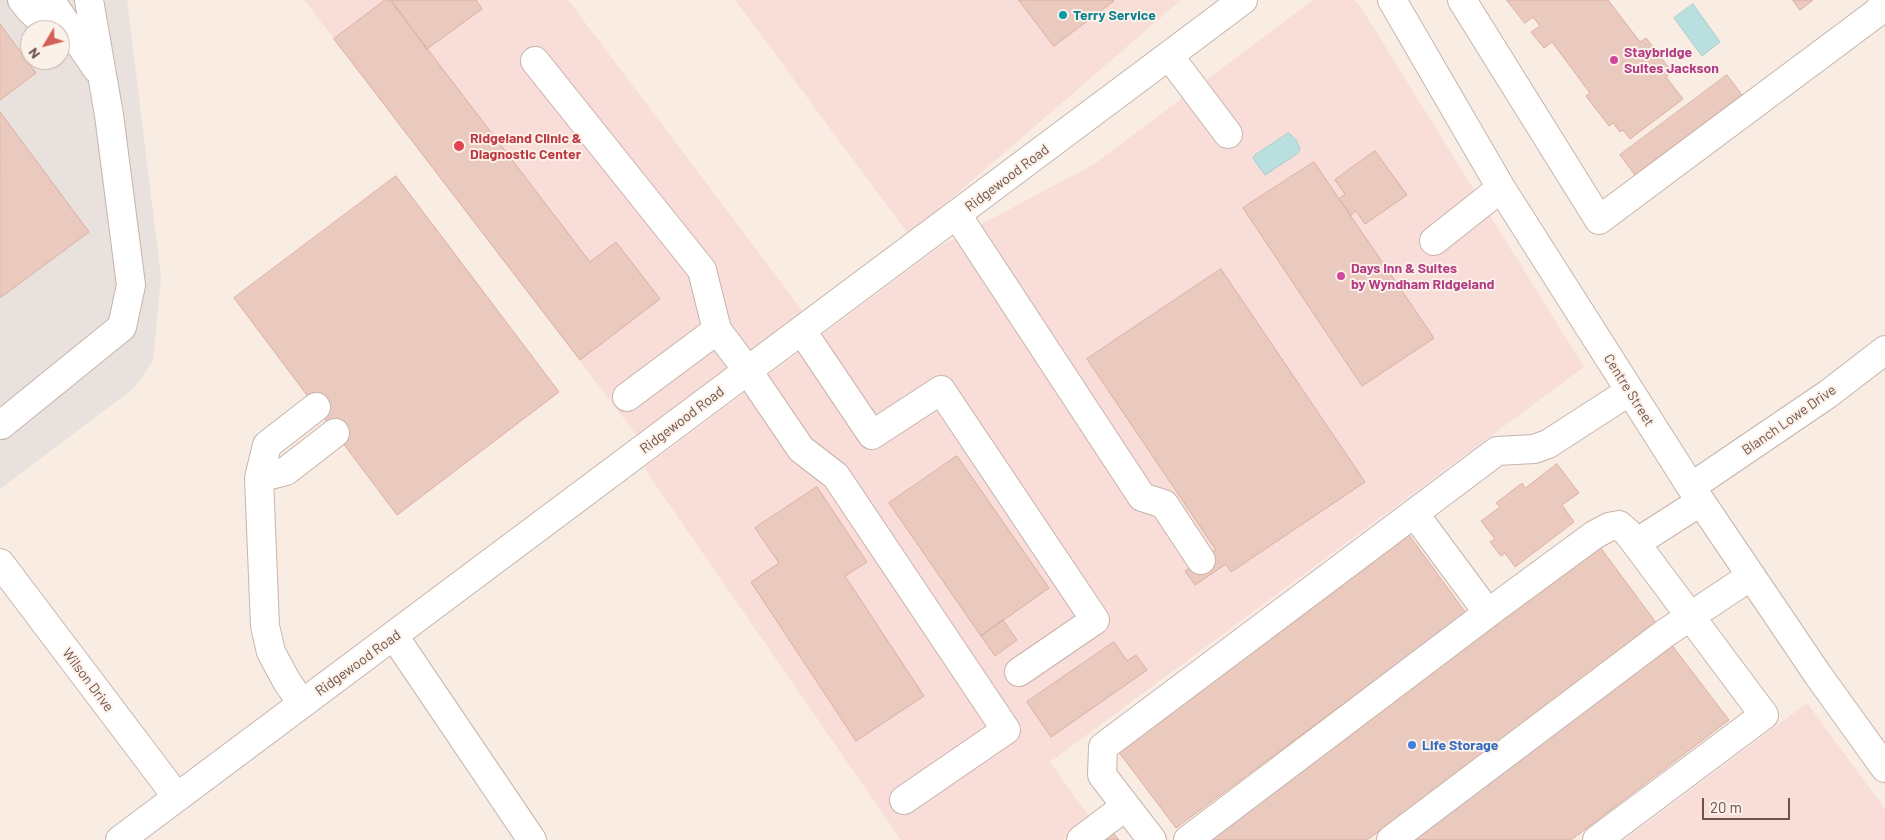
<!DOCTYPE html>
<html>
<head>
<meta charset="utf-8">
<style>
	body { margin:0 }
	#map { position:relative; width:1885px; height:840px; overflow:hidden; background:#f9ede3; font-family:Barlow,sans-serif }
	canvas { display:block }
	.north { position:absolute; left:20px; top:20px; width:50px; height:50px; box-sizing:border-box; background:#fcf1e8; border:1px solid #c3b2aa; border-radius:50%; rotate:233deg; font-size:14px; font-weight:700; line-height:20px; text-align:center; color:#6d534c }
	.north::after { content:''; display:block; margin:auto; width:18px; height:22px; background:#d36157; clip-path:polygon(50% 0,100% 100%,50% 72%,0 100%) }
	.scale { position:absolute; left:1702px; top:798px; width:88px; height:22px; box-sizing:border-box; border:2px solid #6d534c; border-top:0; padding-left:6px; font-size:15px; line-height:18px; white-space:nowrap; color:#6d534c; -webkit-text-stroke:4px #fcf1e8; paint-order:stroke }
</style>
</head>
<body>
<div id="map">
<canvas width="1885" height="840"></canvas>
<div class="north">N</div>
<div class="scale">20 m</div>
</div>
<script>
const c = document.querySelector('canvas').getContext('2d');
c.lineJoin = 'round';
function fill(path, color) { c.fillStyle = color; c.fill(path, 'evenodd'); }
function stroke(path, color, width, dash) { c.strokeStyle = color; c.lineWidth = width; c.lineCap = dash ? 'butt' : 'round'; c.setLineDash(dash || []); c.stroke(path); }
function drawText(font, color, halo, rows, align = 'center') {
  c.font = font + ' Barlow,sans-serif'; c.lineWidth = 4; c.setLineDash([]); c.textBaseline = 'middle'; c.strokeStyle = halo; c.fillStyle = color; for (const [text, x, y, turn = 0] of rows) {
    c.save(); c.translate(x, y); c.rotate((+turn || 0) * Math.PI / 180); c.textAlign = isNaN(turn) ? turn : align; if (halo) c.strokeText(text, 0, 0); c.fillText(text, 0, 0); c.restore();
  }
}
fill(new Path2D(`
	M 304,0 L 568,0 L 805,314 L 638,437 Z
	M 735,0 L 1181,0 L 909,235 Z
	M 1313,0 L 1354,0 L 1360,6 L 1584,367 L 1050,762 L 1091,819 L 1062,840 L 901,840 L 644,468 L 941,246 L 1094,164 Z
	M 1807,703 L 1885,809 L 1885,840 L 1624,840 Z`), '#f8ddd8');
fill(new Path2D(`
	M 0,0 L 127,0 L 161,277 L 153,361 L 134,388 L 0,489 ZM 30,30 L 60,30 L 60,60 L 30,60 Z`), '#e8e1dd');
const water = new Path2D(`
	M 1693,4 L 1720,42 L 1702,56 L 1674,18 Z
	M 1289,133 L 1296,140 L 1300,149 L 1298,153 L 1265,175 L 1253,158 L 1255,155 Z`);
fill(water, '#badfdf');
stroke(water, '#a2cfcf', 1);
const building = new Path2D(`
	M 385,0 L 390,0 L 590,262 L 616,242 L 660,299 L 580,360 L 334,39 Z
	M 392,0 L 476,0 L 482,9 L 427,49 Z
	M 1019,0 L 1113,0 L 1114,1 L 1054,46 Z
	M 1507,0 L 1608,0 L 1640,42 L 1646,38 L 1672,72 L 1666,77 L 1683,99 L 1630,139 L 1623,130 L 1620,132 L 1613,123 L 1609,126 L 1586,96 L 1590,93 L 1552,42 L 1544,48 L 1531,32 L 1540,26 L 1533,17 L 1525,23 Z
	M 1793,0 L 1813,0 L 1800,10 Z
	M 0,24 L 36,73 L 0,100 Z
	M 1727,75 L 1742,95 L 1635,175 L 1620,155 Z
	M 0,112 L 89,232 L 0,298 Z
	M 1375,151 L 1407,195 L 1365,224 L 1356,211 L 1351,215 L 1339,199 L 1345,194 L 1335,180 Z
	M 1314,162 L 1434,338 L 1362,386 L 1243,208 Z
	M 396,176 L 559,392 L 397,515 L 234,298 Z
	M 1221,269 L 1365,482 L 1231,572 L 1226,564 L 1195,585 L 1185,571 L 1216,550 L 1087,359 Z
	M 957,456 L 1049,588 L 981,636 L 889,503 Z
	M 1557,464 L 1579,493 L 1562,505 L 1574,522 L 1515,567 L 1505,553 L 1501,556 L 1490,542 L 1495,539 L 1481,521 L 1500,507 L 1496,503 L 1522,483 L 1525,488 Z
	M 817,487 L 867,562 L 845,576 L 924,696 L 856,741 L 751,582 L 779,563 L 755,528 Z
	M 1409,535 L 1466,613 L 1176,828 L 1118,751 Z
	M 1600,547 L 1657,624 L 1367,840 L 1207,840 Z
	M 1003,620 L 1017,640 L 995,656 L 981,636 Z
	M 1114,642 L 1127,661 L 1136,655 L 1147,670 L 1051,737 L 1027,702 Z
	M 1671,644 L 1729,720 L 1571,840 L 1413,840 Z
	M 1109,828 L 1119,840 L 1093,840 Z`);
fill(building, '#eac9be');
stroke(building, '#dbafa1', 1);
const minor = new Path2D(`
	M 22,0 L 30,10 L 52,30
	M 50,0 L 97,69
	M 1392,0 L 1501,188 L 1691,487 L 1818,675 L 1885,768
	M 1462,0 L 1599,220 L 1879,11 L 1884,0
	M 1170,57 L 1228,134
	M 535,61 L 702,270 L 717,330 L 748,371 L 801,449 L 836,476 L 1006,730 L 904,800
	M 957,215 L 1142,497 L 1164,504 L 1201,560
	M 1434,241 L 1501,188
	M 802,331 L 872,435 L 941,390 L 1095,620 L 1019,672
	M 627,397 L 717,330
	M 1,425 L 122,327 L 131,285 L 109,115 L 89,0
	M 259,478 L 286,471 L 335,433
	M 1691,487 L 1828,394 L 1885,350
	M 1414,513 L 1488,613 L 1594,535 L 1609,527 L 1619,525 L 1628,533 L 1764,715 L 1597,840
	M 1636,543 L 1700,502
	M 0,563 L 177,797
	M 394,636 L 532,840
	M 302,704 L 286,680 L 271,652 L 265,626 L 259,478 L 267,445 L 316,407
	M 120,840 L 1243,0
	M 1081,840 L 1126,806
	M 1152,840 L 1102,775 L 1103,747 L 1497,451 L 1534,449 L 1548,444 L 1630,391
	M 1188,840 L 1488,613
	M 1391,840 L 1664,634 L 1751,576`);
stroke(minor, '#c7b4ab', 30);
stroke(minor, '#fff', 28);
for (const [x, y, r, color] of [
	[1063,15,5,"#0f9aa8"],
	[1614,60,5,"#d1479c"],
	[459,146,6,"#e0444e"],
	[1341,276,5,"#d1479c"],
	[1412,745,5,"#3f7fe0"]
]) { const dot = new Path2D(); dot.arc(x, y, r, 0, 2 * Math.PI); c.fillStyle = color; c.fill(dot); stroke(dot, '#fcf1e8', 2); }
drawText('bold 14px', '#0d838f', '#fcf1e8', [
	["Terry Service",1073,15]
], 'left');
drawText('bold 14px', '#b23c85', '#fcf1e8', [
	["Staybridge",1624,52],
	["Suites Jackson",1624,68],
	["Days Inn & Suites",1351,268],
	["by Wyndham Ridgeland",1351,284]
], 'left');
drawText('bold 14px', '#be3a42', '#fcf1e8', [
	["Ridgeland Clinic &",470,138],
	["Diagnostic Center",470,154]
], 'left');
drawText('14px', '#6d534c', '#fcf1e8', [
	["Ridgewood Road",1007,178,-37],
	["Centre Street",1629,390,58],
	["Ridgewood Road",682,420,-37],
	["Blanch Lowe Drive",1789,420,-35],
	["Ridgewood Road",358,663,-36],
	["Wilson Drive",88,680,53]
]);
drawText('bold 14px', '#366cbe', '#fcf1e8', [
	["Life Storage",1422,745]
], 'left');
</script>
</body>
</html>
